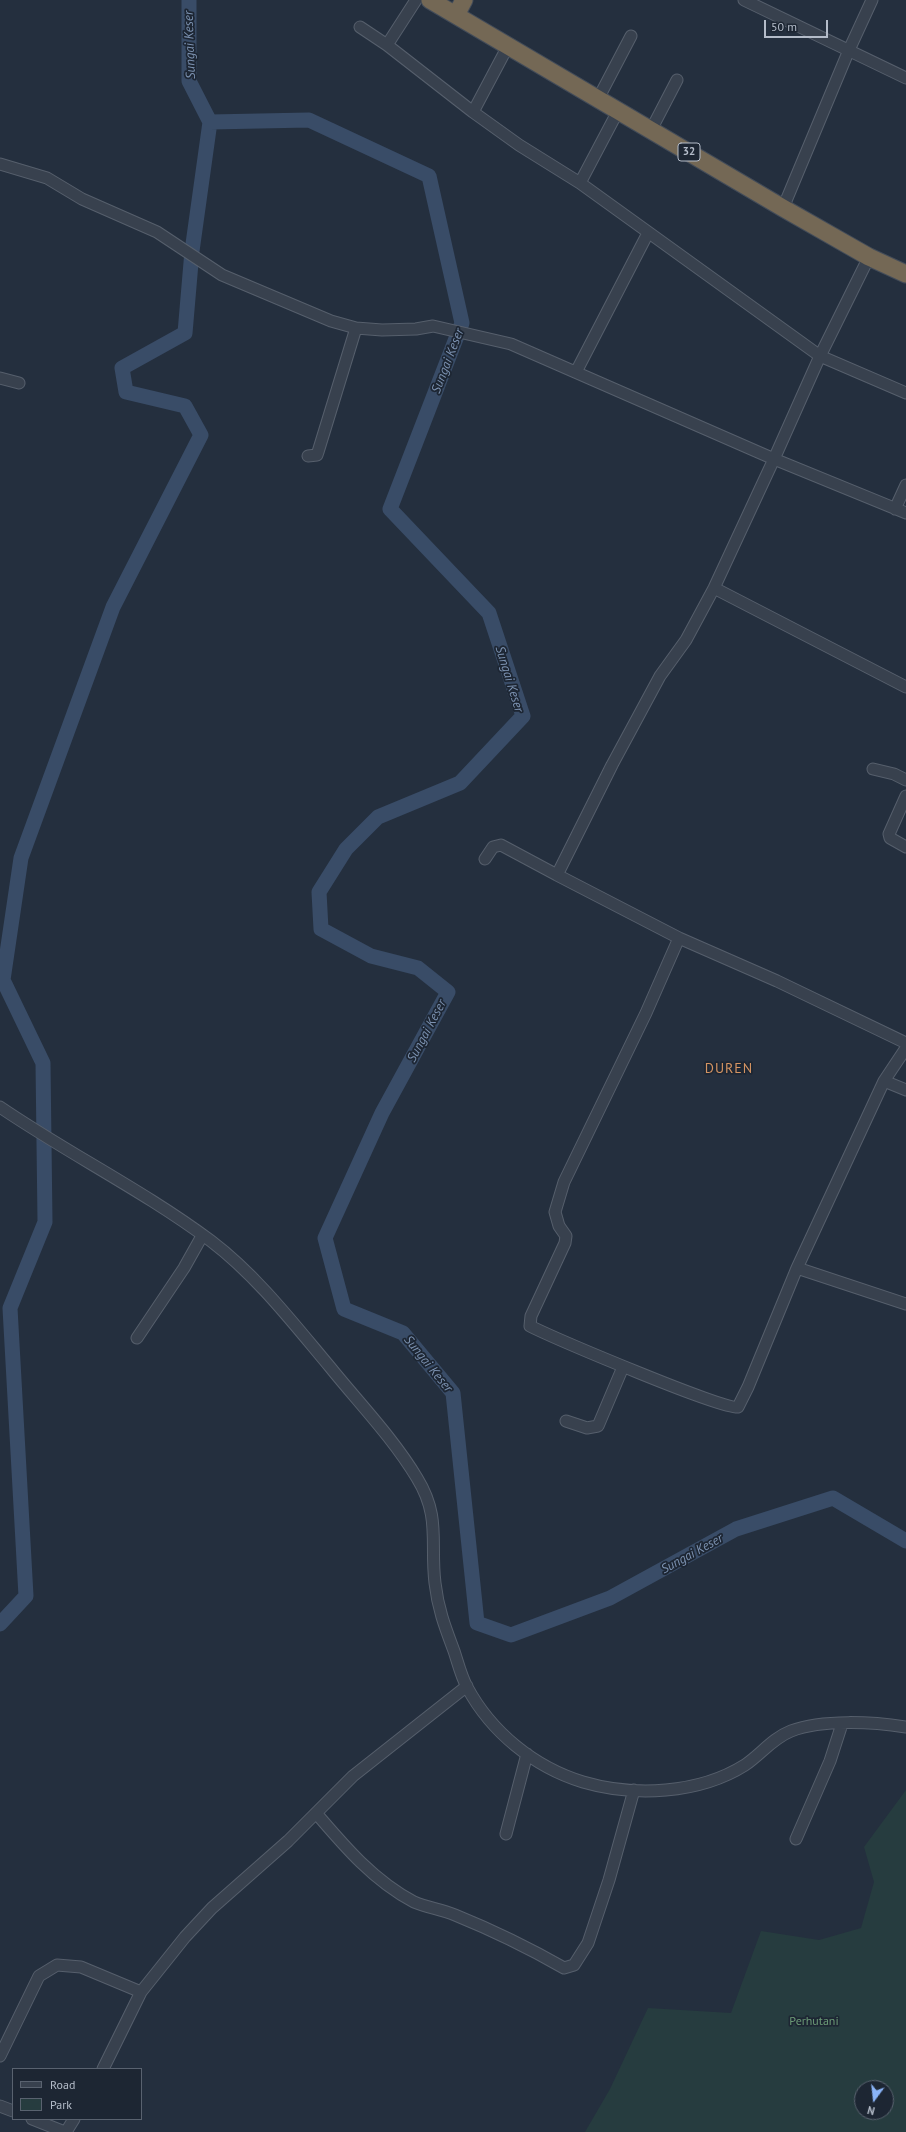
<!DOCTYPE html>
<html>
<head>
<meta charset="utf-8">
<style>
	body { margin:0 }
	#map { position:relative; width:906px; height:2132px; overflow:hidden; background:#242f3e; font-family:"PT Sans",sans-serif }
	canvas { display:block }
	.legend { position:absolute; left:12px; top:2068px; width:130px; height:52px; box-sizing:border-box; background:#1d2633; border:1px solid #59626f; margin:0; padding:5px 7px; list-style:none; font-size:12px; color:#b4bcc9 }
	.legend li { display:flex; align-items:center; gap:8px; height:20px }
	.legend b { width:20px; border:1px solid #59626f }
	.north { position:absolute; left:854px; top:2080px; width:40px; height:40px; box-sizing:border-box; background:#1d2633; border:1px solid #59626f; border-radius:50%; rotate:195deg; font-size:11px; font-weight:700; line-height:16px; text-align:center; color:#b4bcc9 }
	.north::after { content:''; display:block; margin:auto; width:14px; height:18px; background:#8ab4f8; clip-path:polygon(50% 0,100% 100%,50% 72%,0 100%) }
	.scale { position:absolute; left:764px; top:20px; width:64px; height:18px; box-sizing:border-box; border:2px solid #b4bcc9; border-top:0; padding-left:5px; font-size:12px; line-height:14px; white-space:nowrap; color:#b4bcc9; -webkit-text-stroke:3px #1d2633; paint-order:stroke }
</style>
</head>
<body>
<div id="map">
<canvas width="906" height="2132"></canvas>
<ul class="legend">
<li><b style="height:5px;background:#38414e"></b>Road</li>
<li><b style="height:11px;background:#263c3f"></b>Park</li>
</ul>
<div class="north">N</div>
<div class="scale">50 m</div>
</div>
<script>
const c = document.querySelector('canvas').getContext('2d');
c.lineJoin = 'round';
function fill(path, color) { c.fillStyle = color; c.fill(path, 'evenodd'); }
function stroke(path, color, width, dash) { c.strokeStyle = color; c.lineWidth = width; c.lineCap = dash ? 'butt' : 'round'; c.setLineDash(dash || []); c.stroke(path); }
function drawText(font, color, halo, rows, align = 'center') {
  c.font = font + ' "PT Sans",sans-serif'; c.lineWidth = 3.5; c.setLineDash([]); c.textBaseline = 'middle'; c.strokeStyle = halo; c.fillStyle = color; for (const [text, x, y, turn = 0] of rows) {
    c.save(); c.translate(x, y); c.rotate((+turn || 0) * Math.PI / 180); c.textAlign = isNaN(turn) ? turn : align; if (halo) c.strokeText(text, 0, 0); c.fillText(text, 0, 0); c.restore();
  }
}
fill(new Path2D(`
	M 906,1790 L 906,2132 L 585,2132 L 610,2089 L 648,2008 L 731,2013 L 761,1931 L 819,1940 L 861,1928 L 874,1882 L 864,1847 ZM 862,2088 L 886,2088 L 886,2112 L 862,2112 Z`), '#263c3f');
stroke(new Path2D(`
	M 189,0 L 189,81 L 210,122 L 309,120 L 429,176 L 462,323 L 390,509 L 489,613 L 523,716 L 460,783 L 378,817 L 346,849 L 319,892 L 321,929 L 371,956 L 418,968 L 448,992 L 382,1113 L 325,1238 L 344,1309 L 403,1333 L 453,1393 L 477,1623 L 511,1635 L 610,1598 L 736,1529 L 833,1498 L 906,1541
	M 0,1624 L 26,1596 L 10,1308 L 45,1222 L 43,1063 L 3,980 L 21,858 L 113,607 L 201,435 L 185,406 L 126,392 L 122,368 L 185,333 L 192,251 L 210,122`), '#394c67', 15);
const minor = new Path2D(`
	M 744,0 L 906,78
	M 360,27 L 387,45 L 473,112
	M 387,45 L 416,0
	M 508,46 L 473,112 L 519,145 L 580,183 L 820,356 L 906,393
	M 598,99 L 631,36
	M 651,130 L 677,80
	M 0,164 L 47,178 L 82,199 L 157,232 L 222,275 L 331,321 L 356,328 L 382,330 L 416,329 L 433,326 L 511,344 L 774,459 L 714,588 L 686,640 L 660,676 L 612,765 L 557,875 L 679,938 L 777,981 L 906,1043
	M 580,183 L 618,111
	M 783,208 L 849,50 L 872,0
	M 869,257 L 820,356 L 774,459 L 906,513
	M 576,372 L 648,233
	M 0,378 L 19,383
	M 308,456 L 317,455 L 318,452 L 356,328
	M 895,509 L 906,485
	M 714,588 L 906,687
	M 873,769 L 894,774 L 906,780
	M 906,796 L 889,834 L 890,838 L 906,847
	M 485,859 L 493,847 L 501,845 L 557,875
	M 679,938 L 646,1013 L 564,1182 L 555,1212 L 559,1226 L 566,1236 L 565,1243 L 531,1316 L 530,1326 L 534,1328 C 557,1339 725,1411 738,1407 L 748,1387 L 797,1268 L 884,1081 L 906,1048
	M 884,1081 L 906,1090
	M 0,1107 C 69,1154 144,1191 211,1241 C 257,1276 293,1323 330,1367 C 359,1403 393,1438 417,1478 C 441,1517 430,1542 435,1583 C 438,1609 445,1627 454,1651 C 458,1663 461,1676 467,1687 C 491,1732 534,1767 583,1782 C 634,1797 699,1794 745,1765 C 761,1754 773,1738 791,1731 C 823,1719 873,1722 906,1727
	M 797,1268 L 906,1304
	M 137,1338 L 184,1268 L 202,1236
	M 566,1421 L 587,1428 L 598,1426 L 623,1367
	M 316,1813 C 345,1847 374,1881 414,1902 C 428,1908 441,1909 455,1915 C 492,1930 529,1948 564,1968 L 574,1965 L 588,1943 L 609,1880 L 634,1790
	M 506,1834 L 527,1754
	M 796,1839 L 830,1761 L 842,1724
	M 0,2056 L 39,1976 L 57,1965 L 81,1967 L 141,1992
	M 103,2069 L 141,1992 L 185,1937 L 212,1908 L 288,1841 L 353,1776 L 467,1686
	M 0,2106 L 13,2111
	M 32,2119 L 65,2132
	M 66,2132 L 74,2119`);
const highway = new Path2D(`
	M 430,0 L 783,208 L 869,257 L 906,274
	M 456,15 L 464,0`);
stroke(minor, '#565f6c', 13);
stroke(highway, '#434c59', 19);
stroke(minor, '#38414e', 11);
stroke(highway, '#746855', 17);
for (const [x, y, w] of [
	[689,152,22]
]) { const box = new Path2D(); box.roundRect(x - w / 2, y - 9, w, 18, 3); c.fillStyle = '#1d2633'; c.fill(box); stroke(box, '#b4bcc9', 1); }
drawText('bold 11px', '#b4bcc9', null, [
	["32",689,152]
]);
drawText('12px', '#6b9a76', '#1d2633', [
	["Perhutani",814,2022]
]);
drawText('italic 13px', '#7c92b1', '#1d2633', [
	["Sungai Keser",190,45,-92],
	["Sungai Keser",448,361,-69],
	["Sungai Keser",509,679,73],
	["Sungai Keser",427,1031,-62],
	["Sungai Keser",428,1364,51],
	["Sungai Keser",692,1554,-29]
]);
c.letterSpacing = '1px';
drawText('14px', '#d59563', '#1d2633', [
	["DUREN",729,1069]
]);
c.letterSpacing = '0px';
</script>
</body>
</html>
